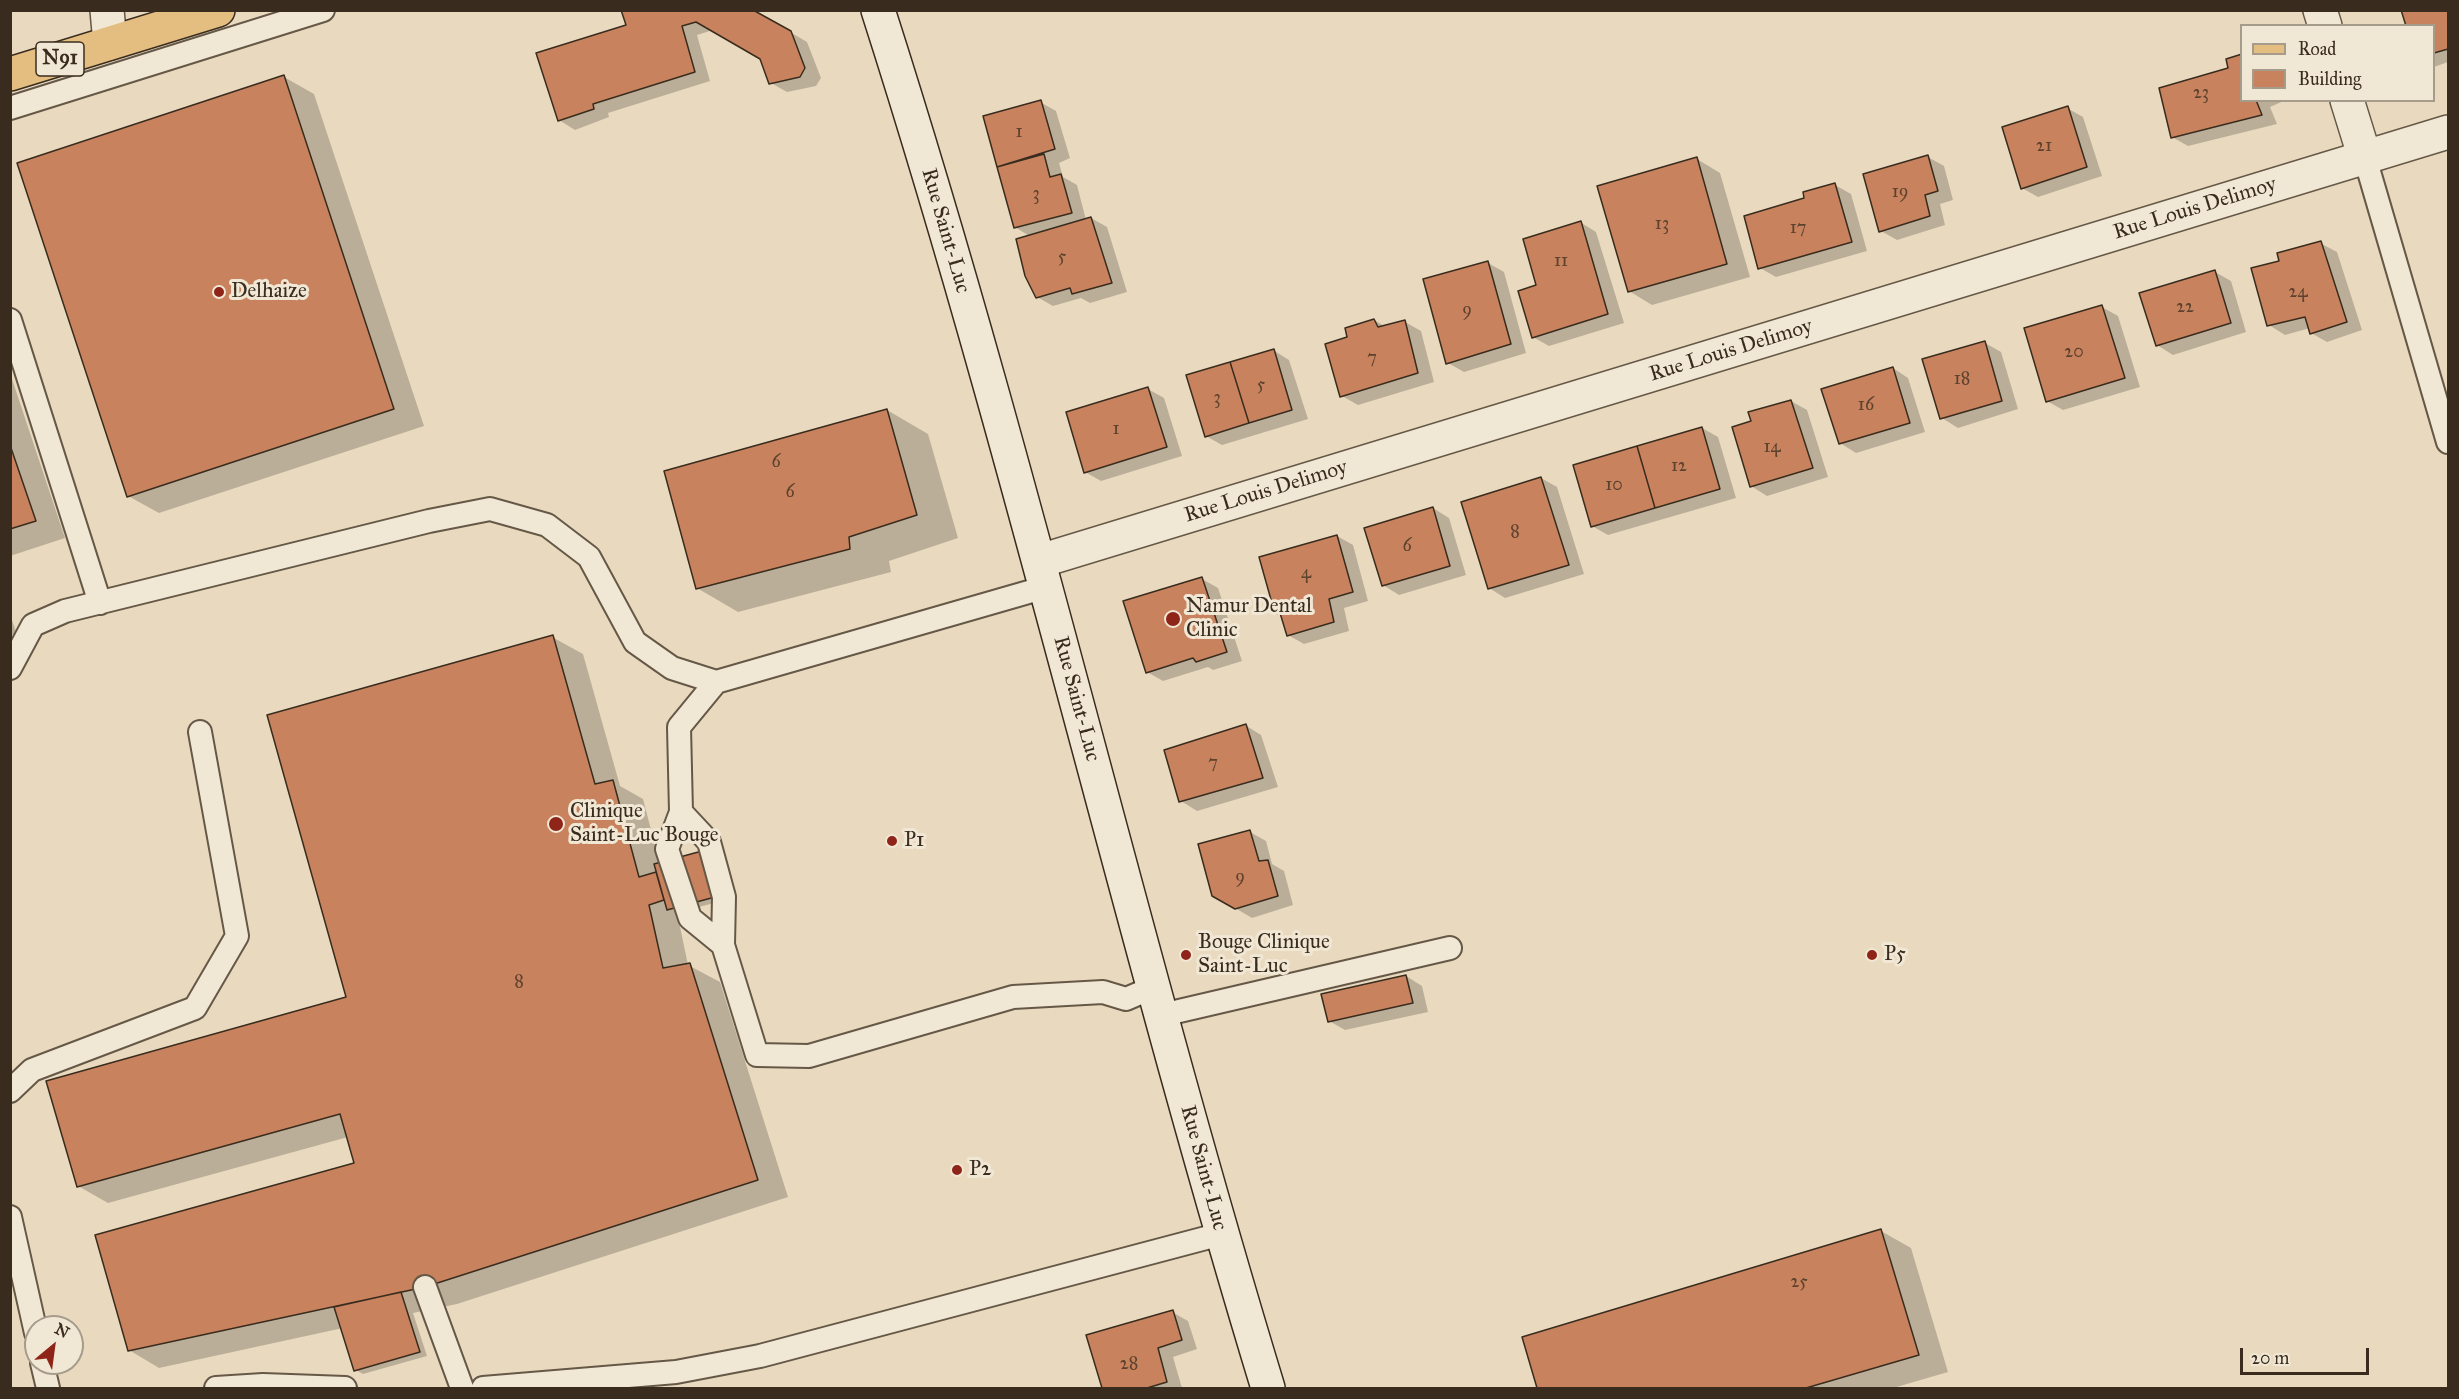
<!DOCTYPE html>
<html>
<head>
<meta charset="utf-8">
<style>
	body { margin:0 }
	#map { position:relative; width:2459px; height:1399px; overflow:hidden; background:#e9dabf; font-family:"IM FELL Great Primer",serif }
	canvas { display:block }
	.frame { position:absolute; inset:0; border:12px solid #392c1e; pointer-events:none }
	.legend { position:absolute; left:2240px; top:24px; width:195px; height:78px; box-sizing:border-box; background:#f1e7d5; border:2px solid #a79c8c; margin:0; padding:8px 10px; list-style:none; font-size:18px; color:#392c1e }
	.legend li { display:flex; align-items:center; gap:12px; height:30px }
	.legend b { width:30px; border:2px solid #a79c8c }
	.north { position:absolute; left:24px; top:1315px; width:60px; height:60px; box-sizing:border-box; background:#f1e7d5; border:2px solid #a79c8c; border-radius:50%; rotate:29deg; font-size:16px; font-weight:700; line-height:24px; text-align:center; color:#392c1e }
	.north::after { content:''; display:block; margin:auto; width:21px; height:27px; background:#8f2418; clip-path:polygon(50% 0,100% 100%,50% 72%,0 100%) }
	.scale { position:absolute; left:2240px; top:1348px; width:129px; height:27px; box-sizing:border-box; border:3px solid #392c1e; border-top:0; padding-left:8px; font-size:18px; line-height:21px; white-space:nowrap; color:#392c1e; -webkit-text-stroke:4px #f1e7d5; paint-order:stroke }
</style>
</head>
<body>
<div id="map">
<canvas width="2459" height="1399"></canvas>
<div class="frame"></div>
<ul class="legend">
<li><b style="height:8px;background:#e4bd80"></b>Road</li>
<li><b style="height:16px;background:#c8835e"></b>Building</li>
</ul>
<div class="north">N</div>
<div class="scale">20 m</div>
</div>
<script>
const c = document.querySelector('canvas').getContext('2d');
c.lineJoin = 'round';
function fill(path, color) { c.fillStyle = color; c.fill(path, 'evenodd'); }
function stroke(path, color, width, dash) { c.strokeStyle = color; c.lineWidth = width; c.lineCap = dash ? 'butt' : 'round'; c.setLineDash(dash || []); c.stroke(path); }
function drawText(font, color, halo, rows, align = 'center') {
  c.font = font + ' "IM FELL Great Primer",serif'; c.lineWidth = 6; c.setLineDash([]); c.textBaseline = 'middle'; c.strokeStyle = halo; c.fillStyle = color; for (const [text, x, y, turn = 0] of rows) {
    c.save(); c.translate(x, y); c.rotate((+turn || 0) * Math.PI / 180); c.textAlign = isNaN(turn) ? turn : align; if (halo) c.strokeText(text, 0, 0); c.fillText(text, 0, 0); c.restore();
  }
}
fill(new Path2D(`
	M 623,10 L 790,32 L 807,42 L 821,78 L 816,86 L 787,92 L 771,83 L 761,58 L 713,30 L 697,35 L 710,81 L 608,113 L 609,117 L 575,130 L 559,120 L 627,26 Z
	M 2403,10 L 2448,10 L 2448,62 L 2434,67 L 2434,26 Z
	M 284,77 L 314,94 L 424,426 L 159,513 L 128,496 Z
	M 2242,100 L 2286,100 L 2270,107 L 2277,124 L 2188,146 L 2172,137 Z
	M 1040,102 L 1056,111 L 1070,158 L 1059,163 L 1063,177 L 1077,185 L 1086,220 L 1091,218 L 1107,227 L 1127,292 L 1090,303 L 1081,298 L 1053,306 L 1037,297 L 1031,237 L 1015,227 L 985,117 Z
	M 2067,108 L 2083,117 L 2102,176 L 2038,197 L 2022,188 Z
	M 1928,157 L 1944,166 L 1953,200 L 1940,204 L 1945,225 L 1897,240 L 1881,231 Z
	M 1697,159 L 1720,173 L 1750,277 L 1652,305 L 1629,291 Z
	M 1835,185 L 1851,194 L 1867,251 L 1776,277 L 1760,268 Z
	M 1580,222 L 1596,232 L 1624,323 L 1549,346 L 1533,337 L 1538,286 Z
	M 2320,243 L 2337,252 L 2362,330 L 2327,342 L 2311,333 L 2310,328 L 2285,335 L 2269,325 L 2281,262 Z
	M 1488,263 L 1504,272 L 1526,353 L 1464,372 L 1448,363 Z
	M 2215,272 L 2231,281 L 2246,332 L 2173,355 L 2157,345 Z
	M 2102,307 L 2118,316 L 2140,387 L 2063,410 L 2047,401 Z
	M 1374,320 L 1386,327 L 1405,322 L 1421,331 L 1434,382 L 1358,405 L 1342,396 L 1349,338 Z
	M 1985,343 L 2001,352 L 2018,409 L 1958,428 L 1942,418 Z
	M 1273,350 L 1289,360 L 1308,419 L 1222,445 L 1206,436 Z
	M 1893,368 L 1908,378 L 1925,432 L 1856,453 L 1840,443 Z
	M 10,373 L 65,538 L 10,556 Z
	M 1148,389 L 1164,398 L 1182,456 L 1101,481 L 1085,472 Z
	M 1791,401 L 1807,410 L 1828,477 L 1767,496 L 1751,486 L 1752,422 Z
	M 887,410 L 928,434 L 958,538 L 889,561 L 891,572 L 738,612 L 697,588 Z
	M 1702,428 L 1718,437 L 1736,498 L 1608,535 L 1592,526 Z
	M 1541,478 L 1557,487 L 1584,574 L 1505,598 L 1489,588 Z
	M 1433,508 L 1449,518 L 1466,575 L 1399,595 L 1383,585 Z
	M 1337,536 L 1353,545 L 1368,601 L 1344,608 L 1349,631 L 1304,644 L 1288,635 L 1282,616 L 1276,613 Z
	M 1202,579 L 1218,588 L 1242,661 L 1213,670 L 1208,667 L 1163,681 L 1147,672 Z
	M 10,615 L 17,634 L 10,636 Z
	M 552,637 L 583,654 L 620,786 L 643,799 L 660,864 L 722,901 L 691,909 L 694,917 L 679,922 L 688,965 L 720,982 L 788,1197 L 457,1304 L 413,1313 L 427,1356 L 363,1374 L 356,1370 L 343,1328 L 159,1368 L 129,1350 L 356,1164 L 348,1137 L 108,1203 L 78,1186 L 348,998 Z
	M 1245,725 L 1261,735 L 1278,787 L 1197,811 L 1181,801 Z
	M 1250,832 L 1266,841 L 1272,864 L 1284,871 L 1293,905 L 1252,918 L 1213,895 Z
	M 1406,976 L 1422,986 L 1428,1012 L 1345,1030 L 1329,1021 Z
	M 1881,1231 L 1911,1248 L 1948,1372 L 1893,1388 L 1539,1388 L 1523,1338 Z
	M 1172,1312 L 1188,1321 L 1197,1349 L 1173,1357 L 1182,1388 L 1103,1388 L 1088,1336 Z`), '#0003');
const building = new Path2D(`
	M 621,10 L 753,10 L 791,31 L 805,68 L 800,77 L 769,84 L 760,59 L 696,22 L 682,26 L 695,72 L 593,104 L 594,109 L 558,121 L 536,53 L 626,25 Z
	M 2401,10 L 2448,10 L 2448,49 L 2434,53 L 2434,26 L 2406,26 Z
	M 2242,54 L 2242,100 L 2256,100 L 2262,115 L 2171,138 L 2159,88 L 2228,68 L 2226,59 Z
	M 284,75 L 394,409 L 127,497 L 17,163 Z
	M 1041,100 L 1055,149 L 997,167 L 983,116 Z
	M 2068,106 L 2087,167 L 2021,189 L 2002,127 Z
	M 1044,154 L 1050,177 L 1061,174 L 1072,213 L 1014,228 L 997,167 Z
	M 1928,155 L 1938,191 L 1925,195 L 1930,216 L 1879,232 L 1863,174 Z
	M 1697,157 L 1727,264 L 1628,292 L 1597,186 Z
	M 1835,183 L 1852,242 L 1758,269 L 1744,216 L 1804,198 L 1803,192 Z
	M 1091,217 L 1112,283 L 1072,294 L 1070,288 L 1036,298 L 1025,276 L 1016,239 Z
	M 1581,221 L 1608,314 L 1532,338 L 1518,291 L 1536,285 L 1523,239 Z
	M 2321,241 L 2347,322 L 2310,334 L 2305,317 L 2267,326 L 2251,268 L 2279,261 L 2277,253 Z
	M 1488,261 L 1511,344 L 1446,364 L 1423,279 Z
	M 2215,270 L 2231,323 L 2156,346 L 2139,293 Z
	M 2102,305 L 2125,378 L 2046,402 L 2024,328 Z
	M 1374,319 L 1378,327 L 1405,320 L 1418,373 L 1340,397 L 1325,344 L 1347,337 L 1345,328 Z
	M 1985,341 L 2002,401 L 1940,419 L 1922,359 Z
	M 1274,349 L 1292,410 L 1249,423 L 1230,362 Z
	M 1230,362 L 1249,423 L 1205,437 L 1186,375 Z
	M 1893,367 L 1910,423 L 1839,444 L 1821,389 Z
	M 1148,387 L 1167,447 L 1084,473 L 1066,412 Z
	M 1791,400 L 1813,468 L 1750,487 L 1732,427 L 1751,421 L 1748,412 Z
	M 887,409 L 917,515 L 849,537 L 850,549 L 696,589 L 664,471 Z
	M 1702,427 L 1720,489 L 1655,508 L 1637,446 Z
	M 10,445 L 36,521 L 10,529 Z
	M 1637,446 L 1655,508 L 1591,527 L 1573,465 Z
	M 1541,477 L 1569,565 L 1488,589 L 1461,502 Z
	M 1433,507 L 1450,566 L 1382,586 L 1364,528 Z
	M 1337,535 L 1353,592 L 1329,599 L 1334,622 L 1287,636 L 1280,613 L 1275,614 L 1259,557 Z
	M 1202,577 L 1227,652 L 1196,662 L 1193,658 L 1146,673 L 1123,601 Z
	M 553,635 L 595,784 L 613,780 L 639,877 L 656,872 L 664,900 L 649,905 L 663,968 L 690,963 L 758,1180 L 425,1287 L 128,1351 L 95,1235 L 354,1163 L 340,1114 L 77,1187 L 46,1081 L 346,997 L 267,715 Z
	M 1246,724 L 1263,778 L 1179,802 L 1164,750 Z
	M 1250,830 L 1259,861 L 1268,860 L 1278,896 L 1235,909 L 1212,896 L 1198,844 Z
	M 702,851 L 715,897 L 667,910 L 654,864 Z
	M 1406,975 L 1413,1003 L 1328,1022 L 1321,994 Z
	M 1881,1229 L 1919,1355 L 1806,1388 L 1537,1388 L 1522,1337 Z
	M 401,1292 L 420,1352 L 354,1371 L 334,1307 Z
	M 1173,1310 L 1182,1340 L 1158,1348 L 1167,1382 L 1147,1388 L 1102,1388 L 1086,1335 Z`);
fill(building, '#c8835e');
stroke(building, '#392c1e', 1.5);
const lane = new Path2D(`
	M 10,108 L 323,10
	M 2365,158 L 2448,442
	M 10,320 L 100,603
	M 1046,587 L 716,682 L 679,727 L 681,812 L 709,842 L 724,897 L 723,945 L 757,1055 L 809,1056 L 1013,997 L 1103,992 L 1126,999 L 1154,987
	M 10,668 L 33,625 L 65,611 L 429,521 L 490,509 L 547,525 L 589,557 L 635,642 L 672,668 L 716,682
	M 681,812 L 667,849 L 690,918 L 723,945
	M 1162,1015 L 1450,948
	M 10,1091 L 32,1070 L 195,1008 L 237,936 L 200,732
	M 10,1217 L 36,1333
	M 425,1287 L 462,1388
	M 42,1363 L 48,1388
	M 216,1388 L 263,1385 L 345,1388
	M 483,1388 L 676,1372 L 760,1356 L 1221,1234`);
const street = new Path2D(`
	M 107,10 L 110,43
	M 2320,10 L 2325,26
	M 2347,100 L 2365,158
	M 1040,561 L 2448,132`);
const secondary = new Path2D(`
	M 878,10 C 1024,465 1129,932 1268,1388`);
const primary = new Path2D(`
	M 10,74 L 218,10`);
stroke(lane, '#655846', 26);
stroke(street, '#655846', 36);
stroke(secondary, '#392c1e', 36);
stroke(primary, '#392c1e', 36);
stroke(lane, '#f1e7d5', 22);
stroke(street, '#f1e7d5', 33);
stroke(secondary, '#f1e7d5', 33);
stroke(primary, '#e4bd80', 33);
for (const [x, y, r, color] of [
	[219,292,6,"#8f2418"],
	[1173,619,8,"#8f2418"],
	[556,824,8,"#8f2418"],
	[892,841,6,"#8f2418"],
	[1186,955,6,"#8f2418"],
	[1872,955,6,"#8f2418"],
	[957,1170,6,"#8f2418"]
]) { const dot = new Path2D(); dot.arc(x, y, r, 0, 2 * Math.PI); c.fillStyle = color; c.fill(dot); stroke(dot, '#f1e7d5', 2); }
drawText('18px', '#5d422e', null, [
	["23",2201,94],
	["1",1019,133],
	["21",2044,147],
	["19",1900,193],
	["3",1036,195],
	["13",1662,225],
	["17",1798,229],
	["5",1062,258],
	["11",1561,262],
	["24",2298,293],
	["22",2185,308],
	["9",1467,311],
	["20",2074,353],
	["7",1372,359],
	["18",1962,380],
	["5",1261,386],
	["3",1217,399],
	["16",1866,406],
	["1",1116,430],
	["14",1772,448],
	["6",776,463],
	["12",1679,467],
	["10",1614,486],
	["6",790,493],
	["8",1515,533],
	["6",1407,547],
	["4",1306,574],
	["7",1213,764],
	["9",1240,878],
	["8",519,983],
	["25",1799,1283],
	["28",1129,1365]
]);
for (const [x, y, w] of [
	[60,59,48]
]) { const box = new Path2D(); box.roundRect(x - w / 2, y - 17, w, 34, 4.5); c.fillStyle = '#f1e7d5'; c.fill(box); stroke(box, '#392c1e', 1.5); }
drawText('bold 20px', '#392c1e', null, [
	["N91",60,59]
]);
drawText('21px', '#392c1e', '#f1e7d5', [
	["Rue Louis Delimoy",2195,209,-17],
	["Rue Saint-Luc",945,231,74],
	["Rue Louis Delimoy",1731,351,-17],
	["Rue Louis Delimoy",1266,492,-17],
	["Rue Saint-Luc",1076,699,75],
	["Rue Saint-Luc",1203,1168,75]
]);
drawText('21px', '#392c1e', '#f1e7d5', [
	["Delhaize",231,292],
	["Namur Dental",1186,607],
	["Clinic",1186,631],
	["Clinique",570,812],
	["Saint-Luc Bouge",570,836],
	["P1",904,841],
	["Bouge Clinique",1198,943],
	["Saint-Luc",1198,967],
	["P5",1884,955],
	["P2",969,1170]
], 'left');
</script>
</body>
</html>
